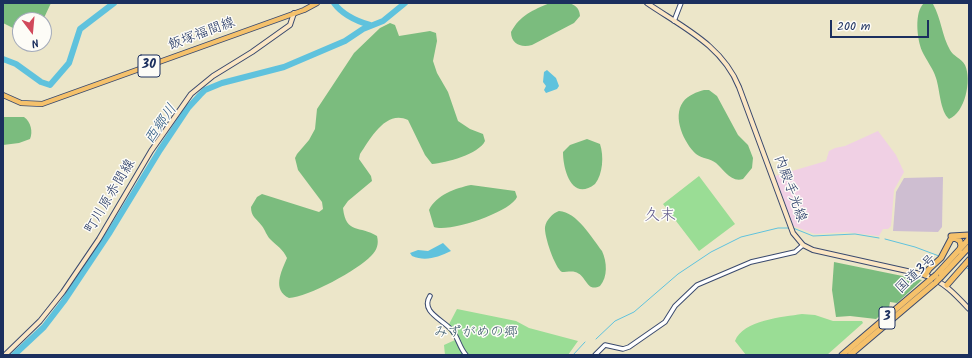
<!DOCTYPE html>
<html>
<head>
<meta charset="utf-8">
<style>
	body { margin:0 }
	#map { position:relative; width:972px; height:358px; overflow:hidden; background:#ece6c9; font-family:Kalam,sans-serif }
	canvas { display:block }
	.frame { position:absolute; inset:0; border:4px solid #1b2f5e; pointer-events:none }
	.north { position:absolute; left:12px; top:12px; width:40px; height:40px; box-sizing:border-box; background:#fdfcf7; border:1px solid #a3aaba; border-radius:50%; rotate:164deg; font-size:11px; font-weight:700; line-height:16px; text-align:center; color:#1b2f5e }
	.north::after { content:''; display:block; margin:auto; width:14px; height:18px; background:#d1495b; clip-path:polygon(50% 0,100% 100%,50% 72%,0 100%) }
	.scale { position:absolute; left:830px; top:20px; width:99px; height:18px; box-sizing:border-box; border:2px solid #1b2f5e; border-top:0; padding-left:5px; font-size:12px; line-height:14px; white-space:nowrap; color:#1b2f5e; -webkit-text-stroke:3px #fdfcf7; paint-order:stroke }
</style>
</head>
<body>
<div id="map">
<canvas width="972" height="358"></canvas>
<div class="frame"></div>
<div class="north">N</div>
<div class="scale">200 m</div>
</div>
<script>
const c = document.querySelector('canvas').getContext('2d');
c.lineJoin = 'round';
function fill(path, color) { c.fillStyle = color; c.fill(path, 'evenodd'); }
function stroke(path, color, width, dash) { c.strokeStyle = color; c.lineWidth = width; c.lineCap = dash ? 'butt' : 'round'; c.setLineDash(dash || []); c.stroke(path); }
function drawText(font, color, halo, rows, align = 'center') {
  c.font = font + ' Kalam,"Klee One",sans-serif'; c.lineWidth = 3; c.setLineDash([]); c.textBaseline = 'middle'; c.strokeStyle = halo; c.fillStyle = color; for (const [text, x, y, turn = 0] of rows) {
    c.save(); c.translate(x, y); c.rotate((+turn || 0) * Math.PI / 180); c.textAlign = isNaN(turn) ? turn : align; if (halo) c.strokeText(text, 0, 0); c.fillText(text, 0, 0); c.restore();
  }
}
fill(new Path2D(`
	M 878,131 L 896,155 L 904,172 L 894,190 L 891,226 L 888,229 L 883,229 L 879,236 L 846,232 L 815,234 L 793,226 L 775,176 L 826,161 L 829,151 L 835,148 L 845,146 Z`), '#f0d0e4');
fill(new Path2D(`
	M 943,177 L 942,227 L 938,232 L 893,231 L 896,192 L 904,178 Z`), '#cebed1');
fill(new Path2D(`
	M 699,176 L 735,224 L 699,251 L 663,204 Z
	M 457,309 L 516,321 L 529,328 L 578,341 L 568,355 L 445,355 L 444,345 L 455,340 L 447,328 Z
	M 802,314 L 815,315 L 833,321 L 862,321 L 863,323 L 827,355 L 746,355 L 735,341 C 743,320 783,317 802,314 Z`), '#9add95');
fill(new Path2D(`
	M 3,3 L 51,3 L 43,20 L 20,20 L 19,31 L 3,23 Z
	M 550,3 C 562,3 579,0 580,16 L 574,23 L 532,45 C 521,48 511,44 511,32 C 520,15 533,10 550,3 Z
	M 924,3 L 933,4 C 941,18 942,36 950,50 C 953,56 961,58 965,65 C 972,80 965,113 949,119 C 940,111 940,90 936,78 C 933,68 926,60 922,51 C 917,39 914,12 924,3 Z
	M 390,23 L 395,25 L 399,36 L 430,31 L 436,33 L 437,41 L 433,61 L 437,73 L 448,92 L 458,121 L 470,129 L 483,134 L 485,141 C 479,154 446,163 432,164 L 425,155 L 408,120 C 386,109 370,139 360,154 L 359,159 L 371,176 L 372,181 L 348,201 L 343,208 C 346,235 360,225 377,236 C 379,244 377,250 371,256 C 358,270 308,297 289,298 C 272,290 281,272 287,258 C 283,249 277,246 270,239 C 267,236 265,230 262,226 C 256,218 251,217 251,207 L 257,197 L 262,194 L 319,212 L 323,209 L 322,202 L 298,170 L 295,158 L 297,154 L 309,140 L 315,129 L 317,109 L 354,53 L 380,28 Z
	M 704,90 L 709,90 L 717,96 L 738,135 L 748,145 L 753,158 L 752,168 L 743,179 C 731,183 723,169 716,163 C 710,158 702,159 696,154 C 684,143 672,117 683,102 C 688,95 697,92 704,90 Z
	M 3,117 L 24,117 C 31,122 33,132 30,139 L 19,143 L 3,145 Z
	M 587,139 L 600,144 C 604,156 603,174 595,184 C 572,202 563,170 563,152 L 570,145 Z
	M 471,185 L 515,191 L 517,197 C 511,212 449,233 434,227 L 429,210 C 436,195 456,188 471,185 Z
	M 559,211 C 577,212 592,238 602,251 C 607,262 608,277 600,286 C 586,293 587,275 575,272 C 572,271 566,272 562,272 C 555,268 544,236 545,227 C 546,220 553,213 559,211 Z
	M 834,262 L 922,280 L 897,303 L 890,302 L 889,308 L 876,319 L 850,316 L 836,317 L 832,290 Z`), '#7bbc7e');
fill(new Path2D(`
	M 547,70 L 556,78 L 559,86 L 557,89 L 546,93 L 544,90 L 546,86 L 543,82 L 544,72 Z
	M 443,243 L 451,251 C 438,257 426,262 412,256 L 410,253 L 418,250 L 428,251 Z`), '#5fc2dd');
stroke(new Path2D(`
	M 793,228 L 813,236 L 855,234 L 879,238
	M 885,239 L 915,247 L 939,256
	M 966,267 L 969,270
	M 596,339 L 615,321 L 634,312 L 678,274 L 711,252 L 741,237 L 778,228 L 790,228
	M 573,355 L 585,342`), '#5fc2dd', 1);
stroke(new Path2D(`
	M 334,3 C 342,14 356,21 370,25
	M 3,59 L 16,64 L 41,82 L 50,85 L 69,63 L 80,29 L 114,3
	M 14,355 L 44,327 L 64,301 L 110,232 L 160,150 L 188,108 L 200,95 L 205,90 L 222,83 L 284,67 L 345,41 L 363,29 L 383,21 L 405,3`), '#5fc2dd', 6);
const tertiary = new Path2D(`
	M 674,21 L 681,3
	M 430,296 C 419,313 447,321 454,333 C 459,341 460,348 466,355
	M 595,355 L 605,345 L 623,349 L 629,347 L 665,322 L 675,306 L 697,285 L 751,262 L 795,252 L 803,245`);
const secondary = new Path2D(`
	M 647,3 C 682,27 722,45 739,87 L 793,233 L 803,245 L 813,250 L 925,275 C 944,282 955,294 969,309
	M 5,355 L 40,321 L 63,292 L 99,239 L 151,151 L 191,94 L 213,76 L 252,52 L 290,25 L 294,13`);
const primary = new Path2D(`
	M 3,95 L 21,103 L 42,104 L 304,10 L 317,3`);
const trunk = new Path2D(`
	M 951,236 L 969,235
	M 925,275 L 929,269 L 941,258 L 951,239 L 955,238 L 960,241 L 961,246 L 959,251
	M 936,275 L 969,239
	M 941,277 L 969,247
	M 947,285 L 969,260
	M 842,355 L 931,279
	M 850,355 L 936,282`);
stroke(tertiary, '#3a4a6e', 5.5);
stroke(secondary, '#3a4a6e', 6);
stroke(primary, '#3a4a6e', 6);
stroke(trunk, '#3a4a6e', 7);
stroke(tertiary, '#fff', 3.5);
stroke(secondary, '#fbe6c4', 4);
stroke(primary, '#f5c16b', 4.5);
stroke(trunk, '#f5c16b', 5);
const trunkBridge = new Path2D(`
	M 931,279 L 936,275
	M 936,282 L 941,277`);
stroke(trunkBridge, '#3a4a6e', 7, []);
stroke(trunkBridge, '#f5c16b', 5);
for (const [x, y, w] of [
	[149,66,22],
	[887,318,16]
]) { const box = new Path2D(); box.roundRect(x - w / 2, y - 11, w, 22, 3); c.fillStyle = '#fdfcf7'; c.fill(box); stroke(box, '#1b2f5e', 1); }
drawText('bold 13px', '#1b2f5e', null, [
	["30",149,66],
	["3",887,318]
]);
drawText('14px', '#1b2f5e', '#fdfcf7', [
	["飯塚福間線",202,35,-20],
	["内殿手光線",789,189,70],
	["町川原赤間線",111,197,-59],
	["国道3号",917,275,-43]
]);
drawText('14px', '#3b5a6c', '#fdfcf7', [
	["みずがめの郷",476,334]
]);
drawText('italic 15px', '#2f5b84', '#fdfcf7', [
	["西郷川",162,125,-55]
]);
drawText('16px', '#605a8c', '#fdfcf7', [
	["久末",660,217]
]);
</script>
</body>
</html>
